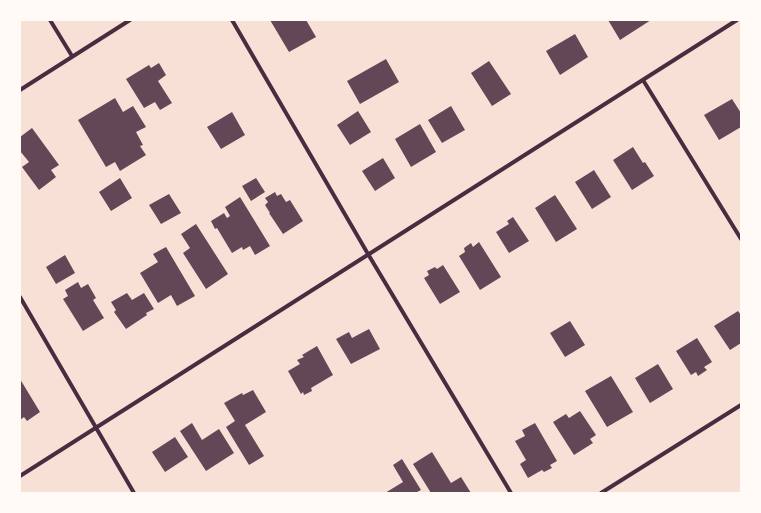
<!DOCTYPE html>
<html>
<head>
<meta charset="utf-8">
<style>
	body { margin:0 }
	#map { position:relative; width:761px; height:513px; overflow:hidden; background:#f7e1d7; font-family:"DM Sans",sans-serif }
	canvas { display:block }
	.frame { position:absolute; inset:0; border:21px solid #fffaf5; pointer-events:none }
</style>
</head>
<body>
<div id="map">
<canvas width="761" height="513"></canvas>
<div class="frame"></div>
</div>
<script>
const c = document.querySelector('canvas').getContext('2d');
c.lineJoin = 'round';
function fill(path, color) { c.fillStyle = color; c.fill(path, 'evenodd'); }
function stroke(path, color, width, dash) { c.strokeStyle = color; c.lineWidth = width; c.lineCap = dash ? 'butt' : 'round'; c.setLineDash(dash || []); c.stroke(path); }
fill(new Path2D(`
	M 270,20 L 306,20 L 316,37 L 289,52 Z
	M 608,20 L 651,20 L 620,40 Z
	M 575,34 L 588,57 L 560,75 L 546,51 Z
	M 386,59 L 399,82 L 360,104 L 347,81 Z
	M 489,61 L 511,94 L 492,106 L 471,73 Z
	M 159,63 L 166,75 L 158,81 L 172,103 L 160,110 L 155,102 L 144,108 L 126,79 L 149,65 L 151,68 Z
	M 115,98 L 123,112 L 133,106 L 146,127 L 136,132 L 143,145 L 140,146 L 146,155 L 120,171 L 115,162 L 106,167 L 78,120 Z
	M 732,99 L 741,113 L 741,127 L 719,140 L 704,115 Z
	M 451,106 L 465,130 L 442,143 L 428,120 Z
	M 358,111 L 371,132 L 350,145 L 337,125 Z
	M 232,112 L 245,135 L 221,149 L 207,127 Z
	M 420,124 L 436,152 L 411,167 L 395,139 Z
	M 32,128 L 59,165 L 51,170 L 56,177 L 39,190 L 22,167 L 29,162 L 20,151 L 20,137 Z
	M 633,147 L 643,163 L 645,162 L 654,176 L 632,190 L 613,160 Z
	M 383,158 L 395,178 L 375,191 L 362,171 Z
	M 594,170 L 611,197 L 592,209 L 575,182 Z
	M 120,178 L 132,198 L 111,211 L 99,192 Z
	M 256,178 L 265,192 L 251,201 L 242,186 Z
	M 275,192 L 277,196 L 281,194 L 286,202 L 290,200 L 303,221 L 283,234 L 269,213 L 270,213 L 265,205 L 268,202 L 265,198 Z
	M 169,194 L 181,213 L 161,224 L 149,205 Z
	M 555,195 L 577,229 L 556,242 L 535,208 Z
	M 240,197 L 270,246 L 255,255 L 250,246 L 243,250 L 242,247 L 232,253 L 217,228 L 215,229 L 211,221 L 224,213 L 227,218 L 230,216 L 225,207 Z
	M 513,217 L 529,241 L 509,253 L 496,232 L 509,224 L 507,221 Z
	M 196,224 L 228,274 L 206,289 L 183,253 L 190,248 L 181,234 Z
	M 479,242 L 501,277 L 480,290 L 459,256 L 465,252 L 464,248 L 471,243 L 473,247 Z
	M 166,247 L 195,296 L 177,306 L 171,295 L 158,303 L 140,273 L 158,262 L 153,254 Z
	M 65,255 L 75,273 L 56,284 L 46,267 Z
	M 443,265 L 460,292 L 440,304 L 424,278 L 429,275 L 427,271 L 435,267 L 437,269 Z
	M 78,282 L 81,288 L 88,284 L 96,298 L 93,300 L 104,318 L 83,331 L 63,299 L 68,296 L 65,290 Z
	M 127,293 L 132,300 L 144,293 L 154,309 L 146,313 L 147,315 L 126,329 L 114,312 L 116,310 L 111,302 Z
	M 738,311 L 741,315 L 741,343 L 730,350 L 714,326 Z
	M 570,321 L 585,345 L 565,357 L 550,333 Z
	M 369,329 L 380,349 L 351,364 L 336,339 L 349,332 L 352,338 Z
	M 697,338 L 712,362 L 704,367 L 707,370 L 698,376 L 696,372 L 691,375 L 676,351 Z
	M 317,346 L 333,375 L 311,388 L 312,391 L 304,395 L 303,392 L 301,394 L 288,371 L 300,364 L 297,360 L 304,357 L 302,355 Z
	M 658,364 L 673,389 L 650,403 L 635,378 Z
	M 611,376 L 633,412 L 607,427 L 585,391 Z
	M 20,379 L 40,412 L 27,421 L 24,417 L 20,420 Z
	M 253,390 L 266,412 L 245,425 L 264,456 L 249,465 L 226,427 L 235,421 L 224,403 L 242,393 L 243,395 Z
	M 580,411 L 596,435 L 590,439 L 593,443 L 574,455 L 553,422 L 566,414 L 569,418 Z
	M 192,423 L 202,440 L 219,429 L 234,453 L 206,471 L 180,431 Z
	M 535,423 L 557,461 L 550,465 L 552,468 L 544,472 L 542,470 L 528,478 L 520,464 L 526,460 L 515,441 L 525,436 L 522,430 Z
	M 175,437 L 188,457 L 165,472 L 152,452 Z
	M 432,452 L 451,483 L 461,477 L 471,493 L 431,493 L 413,464 Z
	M 402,459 L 421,490 L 415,493 L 385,493 L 403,482 L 393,465 Z`), '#644757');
stroke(new Path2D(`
	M 50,20 L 72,56
	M 232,20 L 368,254 L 511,493
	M 643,80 L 741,239
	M 20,90 L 130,20
	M 20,297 L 134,493
	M 20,476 L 737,20
	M 601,493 L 741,405`), '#4a2c40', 4);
</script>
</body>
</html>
